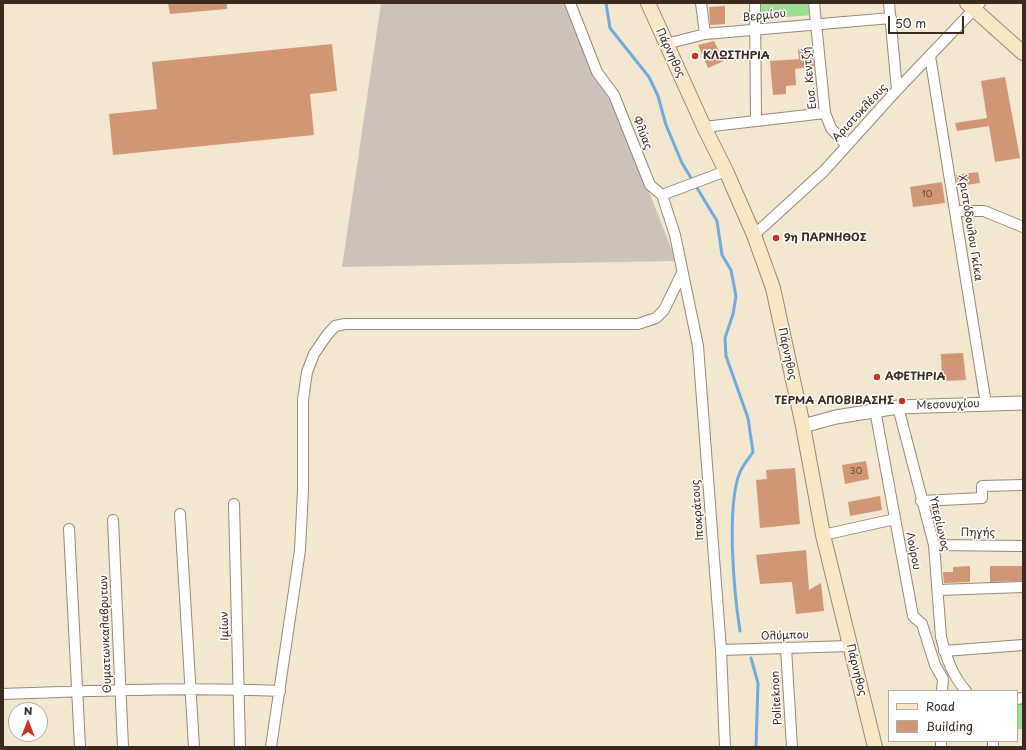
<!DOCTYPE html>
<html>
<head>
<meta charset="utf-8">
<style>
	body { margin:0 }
	#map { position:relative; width:1026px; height:750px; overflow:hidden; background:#f3e7cf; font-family:"Playpen Sans",sans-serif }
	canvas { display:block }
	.frame { position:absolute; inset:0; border:4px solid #3b2a1e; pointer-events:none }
	.legend { position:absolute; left:888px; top:690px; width:130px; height:52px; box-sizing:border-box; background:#fff; border:1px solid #b1aaa5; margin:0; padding:5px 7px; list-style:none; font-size:12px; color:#3b2a1e }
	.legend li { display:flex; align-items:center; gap:8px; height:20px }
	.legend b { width:20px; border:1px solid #b1aaa5 }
	.north { position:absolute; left:8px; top:702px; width:40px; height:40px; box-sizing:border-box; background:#fff; border:1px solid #b1aaa5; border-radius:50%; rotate:0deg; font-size:11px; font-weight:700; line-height:16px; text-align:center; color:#3b2a1e }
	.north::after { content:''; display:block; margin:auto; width:14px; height:18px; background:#c8321e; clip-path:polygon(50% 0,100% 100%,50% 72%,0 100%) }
	.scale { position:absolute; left:888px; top:16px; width:76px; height:18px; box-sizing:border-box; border:2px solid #3b2a1e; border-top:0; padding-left:5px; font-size:12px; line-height:14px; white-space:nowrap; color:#3b2a1e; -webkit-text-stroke:3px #fff; paint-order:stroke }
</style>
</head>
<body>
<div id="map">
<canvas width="1026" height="750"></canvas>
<div class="frame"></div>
<ul class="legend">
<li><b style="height:5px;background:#f9e7c3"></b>Road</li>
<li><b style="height:11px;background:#d19676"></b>Building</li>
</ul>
<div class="north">N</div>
<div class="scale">50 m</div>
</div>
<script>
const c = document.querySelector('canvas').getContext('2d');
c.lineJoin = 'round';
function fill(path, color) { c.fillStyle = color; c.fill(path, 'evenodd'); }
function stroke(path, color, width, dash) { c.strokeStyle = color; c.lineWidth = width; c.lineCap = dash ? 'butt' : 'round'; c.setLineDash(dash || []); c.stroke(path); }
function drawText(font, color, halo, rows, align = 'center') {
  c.font = font + ' "Playpen Sans",sans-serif'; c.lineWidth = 3; c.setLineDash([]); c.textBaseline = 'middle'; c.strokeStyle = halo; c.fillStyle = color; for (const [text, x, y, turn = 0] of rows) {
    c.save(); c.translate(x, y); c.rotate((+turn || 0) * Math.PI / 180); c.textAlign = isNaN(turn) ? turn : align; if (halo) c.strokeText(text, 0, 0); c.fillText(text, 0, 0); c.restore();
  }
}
fill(new Path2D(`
	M 381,3 L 567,3 L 613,99 L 676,261 L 342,267 Z`), '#cec1ba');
fill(new Path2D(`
	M 759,3 L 812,3 L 813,15 L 760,19 Z
	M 1017,704 L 1023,704 L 1023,729 L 1017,729 Z`), '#9fdd92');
stroke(new Path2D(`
	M 606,3 L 610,28 L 649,77 L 658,96 L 666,125 L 682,163 L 717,221 L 722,255 L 731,270 L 736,296 L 733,314 L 725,338 L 726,356 L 748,418 L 753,452 C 749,458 743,465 740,472 C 726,506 734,593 740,631
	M 751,658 L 758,683 L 756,747`), '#6eace0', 3);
fill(new Path2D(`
	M 168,3 L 227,3 L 227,9 L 170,14 Z
	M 725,6 L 725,24 L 710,25 L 709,7 Z
	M 714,41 L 724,61 L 708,68 L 698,45 Z
	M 332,44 L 337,91 L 310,94 L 314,135 L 113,155 L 109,114 L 157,109 L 152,62 Z
	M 811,47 L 814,66 L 795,69 L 796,85 L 786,86 L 786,94 L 773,95 L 770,61 L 799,59 L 798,49 Z
	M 1005,77 L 1020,158 L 995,162 L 989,126 L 957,131 L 955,123 L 987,118 L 981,81 Z
	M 978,172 L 980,183 L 958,186 L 956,175 Z
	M 942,182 L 945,203 L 913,207 L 910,187 Z
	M 963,353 L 966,380 L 942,381 L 941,354 Z
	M 866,461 L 869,479 L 845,484 L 842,465 Z
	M 795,468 L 800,524 L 760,528 L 756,480 L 767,479 L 766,470 Z
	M 880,496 L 882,510 L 850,516 L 848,502 Z
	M 806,550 L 809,590 L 821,583 L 824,611 L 796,614 L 792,582 L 760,584 L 756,555 Z
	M 970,566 L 970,582 L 944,583 L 943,572 L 953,572 L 953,567 Z
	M 990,566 L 1022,566 L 1022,581 L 990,582 Z`), '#d19676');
const minor = new Path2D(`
	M 570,3 L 597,72 L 614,95 L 650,185 L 662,195 L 675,235 L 698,346 L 721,650 L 725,747
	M 701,3 L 705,34
	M 755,3 L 756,121
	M 814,3 L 825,113 L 831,128 L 846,145
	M 889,3 L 897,90
	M 666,44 L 705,34 L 891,18
	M 930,56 L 986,404
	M 704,127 L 825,113
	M 662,195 L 726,171
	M 956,211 L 984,211 L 1023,227
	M 754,235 L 824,171 L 897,90 L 980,3
	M 898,407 L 934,545 L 941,637 C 946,657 952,675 966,691
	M 875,410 L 913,616 L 922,624 L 935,665 L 943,679 L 942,691
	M 921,501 L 982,498 L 982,486 L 1023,485
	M 234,504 L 240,747
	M 180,514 L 194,747
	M 113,520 L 123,747
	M 69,529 L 80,747
	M 823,535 L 895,519
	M 934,545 L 1023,546
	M 938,590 L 1023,587
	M 786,648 L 792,747
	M 721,650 L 850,646
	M 944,651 L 1023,645
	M 3,694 C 95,691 188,687 280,691
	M 1017,699 L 1023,698
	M 941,741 L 941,747
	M 993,741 L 993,747
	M 271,747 L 300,550 L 303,490 L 303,400 L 307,372 L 314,354 L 327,335 L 335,326 L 345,324 L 638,324 L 656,318 L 664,310 L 682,273`);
const tertiary = new Path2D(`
	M 803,426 L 836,417 L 898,407 L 1023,403`);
const secondary = new Path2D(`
	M 648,3 L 704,127 L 726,171 L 754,235 L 773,288 L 803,426 L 823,535 L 875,747
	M 967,3 L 1023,53`);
stroke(minor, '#978876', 12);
stroke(tertiary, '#978876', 15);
stroke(secondary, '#978876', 16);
stroke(minor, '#fff', 10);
stroke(tertiary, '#fff', 13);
stroke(secondary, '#f9e7c3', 14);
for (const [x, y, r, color] of [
	[695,56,4,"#c8321e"],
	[776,238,4,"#c8321e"],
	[877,377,4,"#c8321e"],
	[902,401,4,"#c8321e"]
]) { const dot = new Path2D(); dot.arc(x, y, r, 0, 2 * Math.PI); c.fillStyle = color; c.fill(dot); stroke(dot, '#fff', 1.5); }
drawText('9px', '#604534', null, [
	["10",927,195],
	["30",856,472]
]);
drawText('11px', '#3b2a1e', '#fff', [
	["Βερμίου",764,16,-6],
	["Πάρνηθος",670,53,65],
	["Ευσ. Κεντζή",810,78,-96],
	["Αριστοκλέους",860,113,-47],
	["Φλύας",642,133,68],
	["Χριστόδουλου Γκίκα",970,228,81],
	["Πάρνηθος",787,354,78],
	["Μεσονυχίου",948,405,-2],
	["Ιποκράτους",698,510,-94],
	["Υπερίωνος",939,524,77],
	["Πηγής",978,533],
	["Λούρου",913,551,79],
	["Ιμίων",225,626,-91],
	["Θυματωνκαλαβρυτων",106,634,-92],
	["Ολύμπου",785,636,-2],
	["Πάρνηθος",856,670,76],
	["Politeknon",777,698,-93]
]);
drawText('bold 11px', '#3b2a1e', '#fff', [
	["ΚΛΩΣΤΗΡΙΑ",703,56],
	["9η ΠΑΡΝΗΘΟΣ",784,238],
	["ΑΦΕΤΗΡΙΑ",885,377],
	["ΤΕΡΜΑ ΑΠΟΒΙΒΑΣΗΣ",894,401,"right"]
], 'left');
</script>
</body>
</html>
